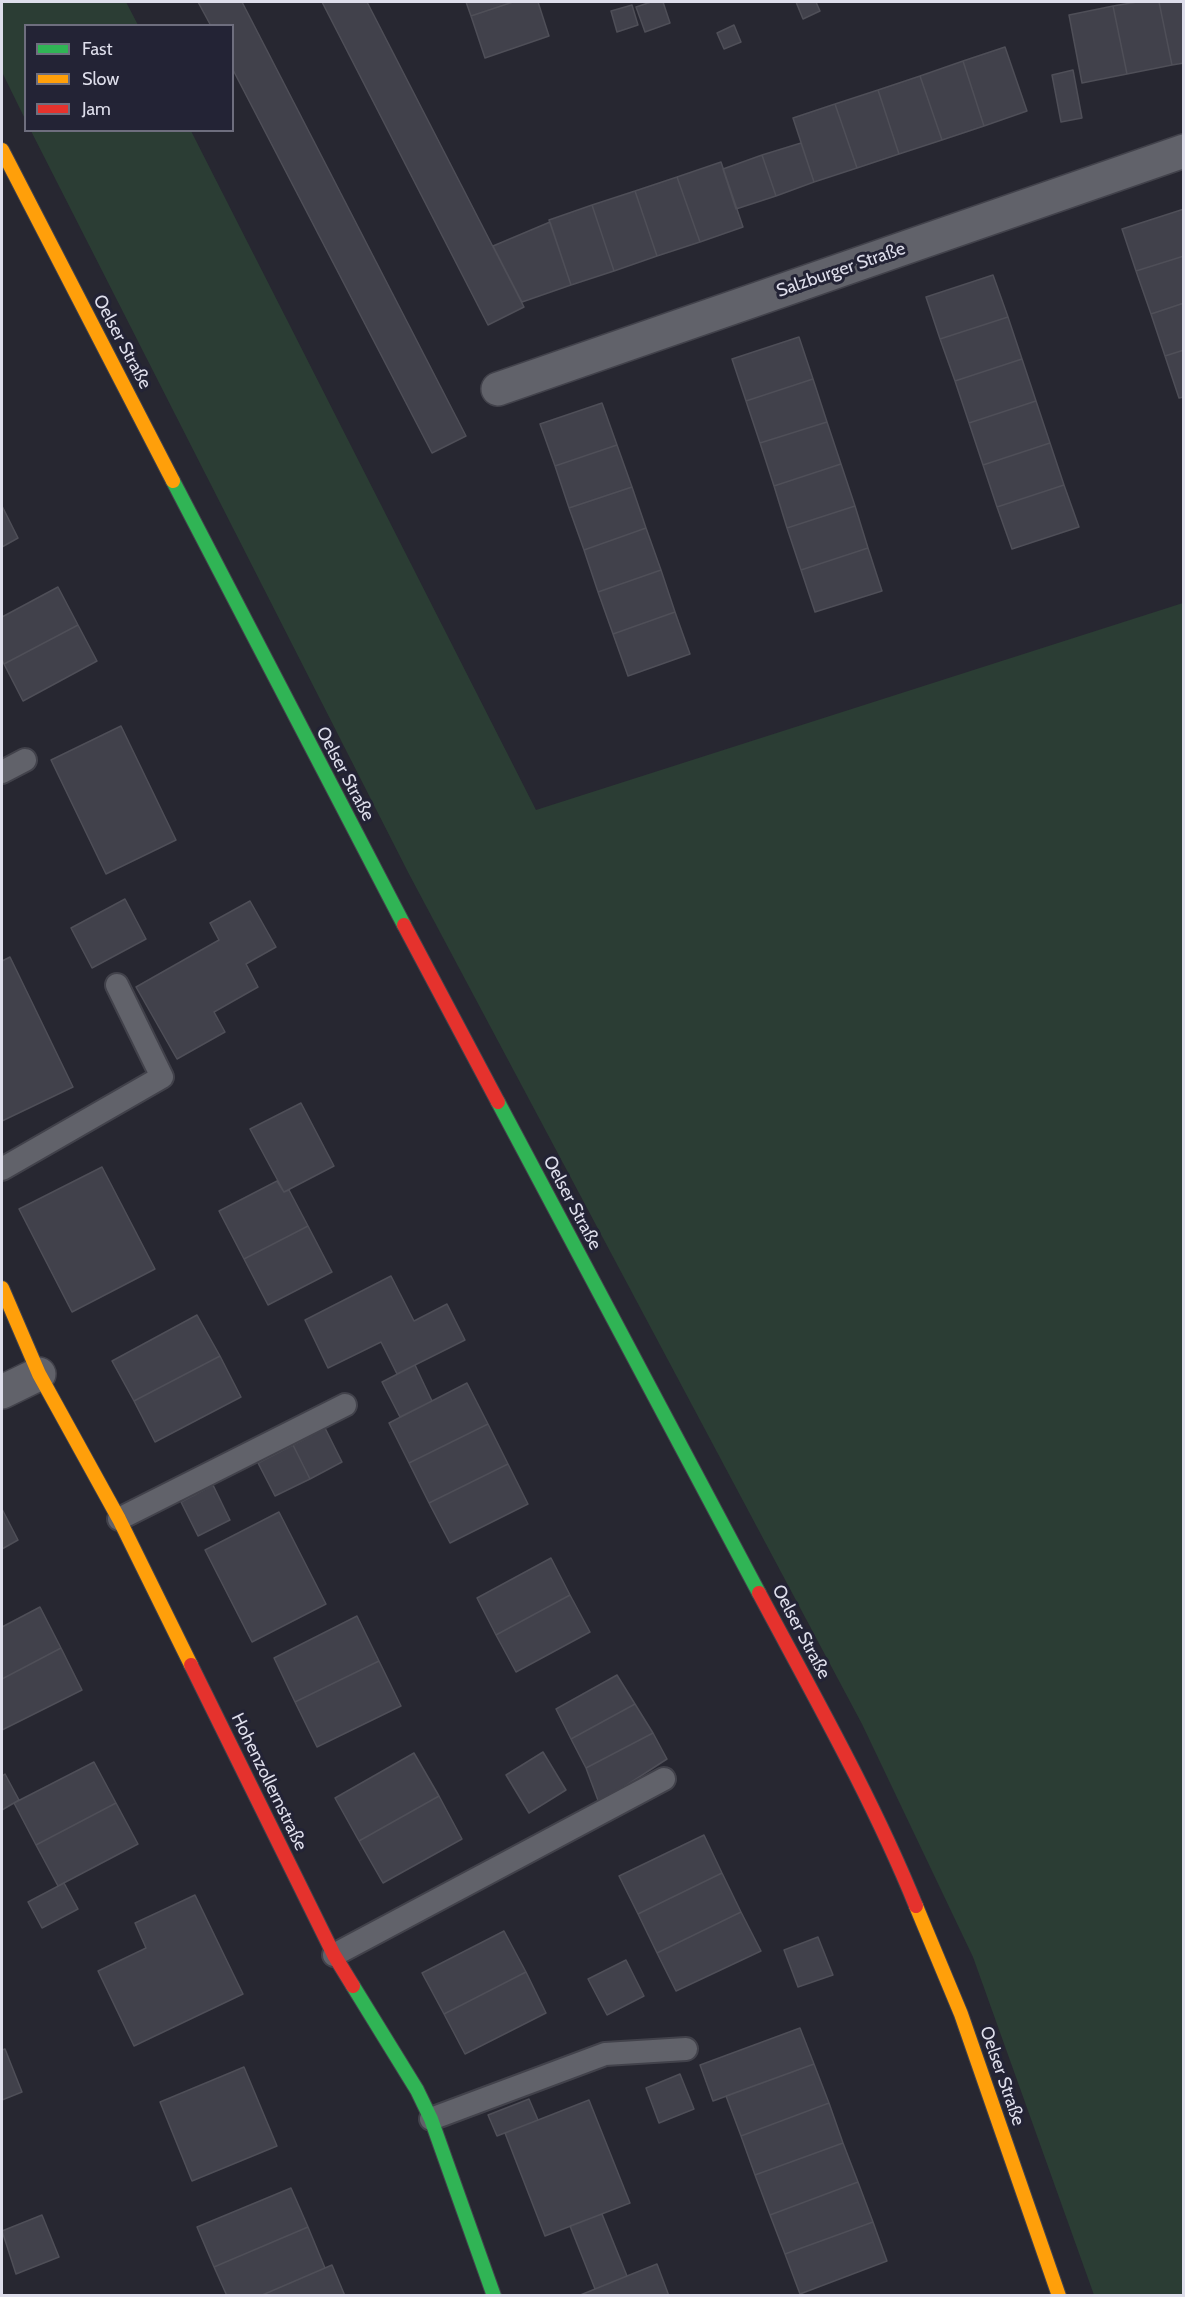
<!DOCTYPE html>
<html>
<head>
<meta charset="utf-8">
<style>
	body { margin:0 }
	#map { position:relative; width:1185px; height:2297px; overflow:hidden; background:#272731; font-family:Cabin,sans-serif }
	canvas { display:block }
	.frame { position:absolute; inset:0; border:3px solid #dedeeb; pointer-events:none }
	.legend { position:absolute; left:24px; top:24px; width:210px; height:108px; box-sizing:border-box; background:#232335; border:2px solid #6e6e7e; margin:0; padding:8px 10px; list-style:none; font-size:18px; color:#dedeeb }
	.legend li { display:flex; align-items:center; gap:12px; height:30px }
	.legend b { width:30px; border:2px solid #6e6e7e }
</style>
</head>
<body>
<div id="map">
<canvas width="1185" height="2297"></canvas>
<div class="frame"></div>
<ul class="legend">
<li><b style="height:8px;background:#30b455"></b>Fast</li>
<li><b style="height:8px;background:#ff9f0a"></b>Slow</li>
<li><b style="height:8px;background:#e5322d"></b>Jam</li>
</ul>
</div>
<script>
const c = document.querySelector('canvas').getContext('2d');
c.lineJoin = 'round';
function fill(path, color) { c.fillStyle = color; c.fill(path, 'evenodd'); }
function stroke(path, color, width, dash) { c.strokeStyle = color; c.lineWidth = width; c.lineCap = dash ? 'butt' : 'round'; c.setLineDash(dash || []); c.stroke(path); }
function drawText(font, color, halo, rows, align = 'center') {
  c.font = font + ' Cabin,sans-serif'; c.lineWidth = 6; c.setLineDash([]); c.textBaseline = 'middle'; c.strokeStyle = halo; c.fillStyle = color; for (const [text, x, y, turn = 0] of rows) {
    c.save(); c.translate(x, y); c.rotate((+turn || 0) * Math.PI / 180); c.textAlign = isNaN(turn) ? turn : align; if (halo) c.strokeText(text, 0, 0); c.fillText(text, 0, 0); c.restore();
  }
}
fill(new Path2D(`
	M 2,2 L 126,2 L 138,25 L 26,26 L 25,119 L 2,72 Z
	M 31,131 L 191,131 L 536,810 L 1183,603 L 1183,2295 L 1094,2295 L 973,1957 L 862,1724 L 409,874 Z`), '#2b3d34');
const building = new Path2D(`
	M 198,2 L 242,2 L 466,436 L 432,453 L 232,68 L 232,26 L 211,26 Z
	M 322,2 L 367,2 L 524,307 L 488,325 Z
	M 466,2 L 513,2 L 471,16 Z
	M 513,2 L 538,2 L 549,36 L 485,58 L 471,16 Z
	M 651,2 L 663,2 L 670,23 L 645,32 L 636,7 Z
	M 796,2 L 816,2 L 820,11 L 803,19 Z
	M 1137,2 L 1159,2 L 1172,65 L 1127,74 L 1113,6 Z
	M 1159,2 L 1184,2 L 1184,63 L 1172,65 Z
	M 632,5 L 638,25 L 617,32 L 611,11 Z
	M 1113,6 L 1127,74 L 1082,83 L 1069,15 Z
	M 734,25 L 741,42 L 724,49 L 717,33 Z
	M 1005,47 L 1027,111 L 984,126 L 963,61 Z
	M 963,61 L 984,126 L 942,140 L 920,76 Z
	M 1073,70 L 1082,118 L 1061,122 L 1052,75 Z
	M 920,76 L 942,140 L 899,154 L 878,90 Z
	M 878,90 L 899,154 L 857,168 L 835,104 Z
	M 835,104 L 857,168 L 814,182 L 793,118 Z
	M 801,143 L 814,182 L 776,196 L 762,155 Z
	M 762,155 L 776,196 L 736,209 L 723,169 Z
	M 721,162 L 743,227 L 700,242 L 677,177 Z
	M 677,177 L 700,242 L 657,256 L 635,191 Z
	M 635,191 L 657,256 L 614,271 L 592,205 Z
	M 592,205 L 614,271 L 571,285 L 549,220 Z
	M 1184,209 L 1184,256 L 1136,271 L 1122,229 Z
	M 550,222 L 571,285 L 522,302 L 493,246 Z
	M 1184,256 L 1184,303 L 1151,314 L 1136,271 Z
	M 993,275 L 1008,317 L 940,339 L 926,297 Z
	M 1184,303 L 1184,350 L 1165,356 L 1151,314 Z
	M 1008,317 L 1022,359 L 955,381 L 940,339 Z
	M 799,337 L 813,379 L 746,401 L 732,359 Z
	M 1184,350 L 1184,397 L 1179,398 L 1165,356 Z
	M 1022,359 L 1036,401 L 969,423 L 955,381 Z
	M 813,379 L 827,422 L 760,443 L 746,401 Z
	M 1036,401 L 1050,443 L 983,465 L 969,423 Z
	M 602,403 L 617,445 L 555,466 L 540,424 Z
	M 827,422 L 841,464 L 774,486 L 760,443 Z
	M 1050,443 L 1064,485 L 997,507 L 983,465 Z
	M 617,445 L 632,487 L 569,508 L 555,466 Z
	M 841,464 L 855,506 L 787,528 L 774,486 Z
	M 1064,485 L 1079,527 L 1012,549 L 997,507 Z
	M 632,487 L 646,528 L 584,550 L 569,508 Z
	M 2,506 L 18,538 L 2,547 Z
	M 855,506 L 868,548 L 801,570 L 787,528 Z
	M 646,528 L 661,570 L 598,592 L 584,550 Z
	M 868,548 L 882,591 L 815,612 L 801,570 Z
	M 661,570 L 675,612 L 613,634 L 598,592 Z
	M 58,587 L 78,625 L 4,664 L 2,660 L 2,617 Z
	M 675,612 L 690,654 L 628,676 L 613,634 Z
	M 78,625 L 97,661 L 23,701 L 4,664 Z
	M 121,726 L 176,840 L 106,874 L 51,760 Z
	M 125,899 L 146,939 L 92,968 L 71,928 Z
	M 250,901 L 276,947 L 246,964 L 258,987 L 214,1012 L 225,1032 L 177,1059 L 136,987 L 219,940 L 210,923 Z
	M 10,957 L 73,1087 L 2,1121 L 2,961 Z
	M 301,1103 L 334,1166 L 284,1192 L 250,1129 Z
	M 102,1167 L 155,1269 L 72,1312 L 19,1209 Z
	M 277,1181 L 284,1192 L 289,1190 L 308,1226 L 244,1259 L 219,1211 Z
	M 308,1226 L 332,1272 L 268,1305 L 244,1259 Z
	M 391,1276 L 414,1321 L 447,1304 L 465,1340 L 397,1374 L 381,1342 L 328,1368 L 305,1320 Z
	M 197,1315 L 220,1356 L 134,1401 L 112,1361 Z
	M 220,1356 L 241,1397 L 155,1442 L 134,1401 Z
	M 415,1365 L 432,1401 L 400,1417 L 382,1382 Z
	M 467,1383 L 488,1424 L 409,1463 L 389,1423 Z
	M 488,1424 L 508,1464 L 429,1503 L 409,1463 Z
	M 325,1428 L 342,1462 L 310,1479 L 293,1445 Z
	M 293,1445 L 310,1479 L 275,1496 L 258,1463 Z
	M 508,1464 L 528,1504 L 450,1543 L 429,1503 Z
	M 213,1485 L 230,1520 L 198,1536 L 181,1502 Z
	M 2,1509 L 18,1540 L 2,1549 Z
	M 279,1512 L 326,1604 L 252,1642 L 205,1550 Z
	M 551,1558 L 570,1595 L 496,1635 L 477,1598 Z
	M 570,1595 L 590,1632 L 516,1672 L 496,1635 Z
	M 40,1607 L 61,1648 L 2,1679 L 2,1627 Z
	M 357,1616 L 379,1661 L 295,1702 L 274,1658 Z
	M 61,1648 L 82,1690 L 2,1730 L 2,1679 Z
	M 379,1661 L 401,1706 L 317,1747 L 295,1702 Z
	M 617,1675 L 635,1704 L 571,1739 L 556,1709 Z
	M 635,1704 L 653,1733 L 586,1768 L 571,1739 Z
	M 653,1733 L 667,1759 L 599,1803 L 586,1768 Z
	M 543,1752 L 566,1790 L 529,1813 L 506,1775 Z
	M 414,1753 L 439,1796 L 359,1841 L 335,1798 Z
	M 94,1762 L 116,1803 L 36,1845 L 14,1803 Z
	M 5,1774 L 19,1800 L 2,1810 L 2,1776 Z
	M 439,1796 L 462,1839 L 383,1883 L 359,1841 Z
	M 116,1803 L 138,1844 L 58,1886 L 36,1845 Z
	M 704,1835 L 722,1873 L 638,1914 L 619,1876 Z
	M 722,1873 L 741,1912 L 657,1953 L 638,1914 Z
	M 64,1883 L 78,1909 L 42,1928 L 28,1902 Z
	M 195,1895 L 243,1994 L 134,2046 L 98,1971 L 146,1948 L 135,1923 Z
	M 741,1912 L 761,1951 L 676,1991 L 657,1953 Z
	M 504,1931 L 526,1972 L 444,2014 L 422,1973 Z
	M 818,1937 L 833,1975 L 798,1987 L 784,1950 Z
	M 626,1960 L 644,1996 L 607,2015 L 588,1979 Z
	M 526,1972 L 546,2013 L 465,2054 L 444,2014 Z
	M 800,2028 L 814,2064 L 713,2101 L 700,2065 Z
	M 5,2049 L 22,2092 L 2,2100 L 2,2050 Z
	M 814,2064 L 829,2103 L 741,2136 L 726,2096 Z
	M 244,2067 L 277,2146 L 192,2181 L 160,2102 Z
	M 680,2074 L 694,2109 L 659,2123 L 646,2088 Z
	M 529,2099 L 538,2120 L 497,2136 L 488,2115 Z
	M 589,2100 L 630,2203 L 545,2236 L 505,2133 Z
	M 829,2103 L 843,2143 L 755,2175 L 741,2136 Z
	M 843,2143 L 858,2182 L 770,2215 L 755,2175 Z
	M 858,2182 L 873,2222 L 785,2254 L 770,2215 Z
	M 291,2188 L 308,2227 L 214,2267 L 197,2227 Z
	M 602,2214 L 627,2276 L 595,2289 L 570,2226 Z
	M 42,2215 L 59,2257 L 16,2274 L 2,2231 Z
	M 873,2222 L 887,2261 L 800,2294 L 785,2254 Z
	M 308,2227 L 325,2268 L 260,2296 L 227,2296 L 214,2267 Z
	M 657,2264 L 669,2296 L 578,2296 L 627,2276 Z
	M 332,2265 L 345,2296 L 260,2296 L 325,2268 Z`);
fill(building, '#41414b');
stroke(building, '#4f4f58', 1.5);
const lane = new Path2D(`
	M 2,772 L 25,760
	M 2,1169 L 162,1077 L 117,985
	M 119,1519 L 345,1405
	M 334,1955 L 664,1779
	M 431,2119 L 605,2054 L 686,2049`);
const street = new Path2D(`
	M 498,389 L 1184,151
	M 2,1392 L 39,1374`);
const fast = new Path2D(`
	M 173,481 L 404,925
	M 498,1102 L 759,1593
	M 353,1986 L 417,2090 L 431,2119 L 494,2296`);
const slow = new Path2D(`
	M 2,150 L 173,481
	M 2,1288 L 39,1374 L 119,1519 L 191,1665
	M 916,1906 L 961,2014 L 1059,2296`);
const jam = new Path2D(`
	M 404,925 L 498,1102
	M 759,1593 C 814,1696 872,1798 916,1906
	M 191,1665 L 334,1955 L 353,1986`);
stroke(lane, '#42424b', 26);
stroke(street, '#42424b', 36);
stroke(fast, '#42424b', 16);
stroke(slow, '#42424b', 16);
stroke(jam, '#42424b', 16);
stroke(lane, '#61626a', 22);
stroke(street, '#61626a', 33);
stroke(fast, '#30b455', 14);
stroke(slow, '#ff9f0a', 14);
stroke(jam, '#e5322d', 14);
drawText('18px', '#dedeeb', '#232335', [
	["Salzburger Straße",841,270,-19],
	["Oelser Straße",122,342,62],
	["Oelser Straße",345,774,62],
	["Oelser Straße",572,1203,62],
	["Oelser Straße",801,1632,62],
	["Hohenzollernstraße",269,1782,64],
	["Oelser Straße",1002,2076,71]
]);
</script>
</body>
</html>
